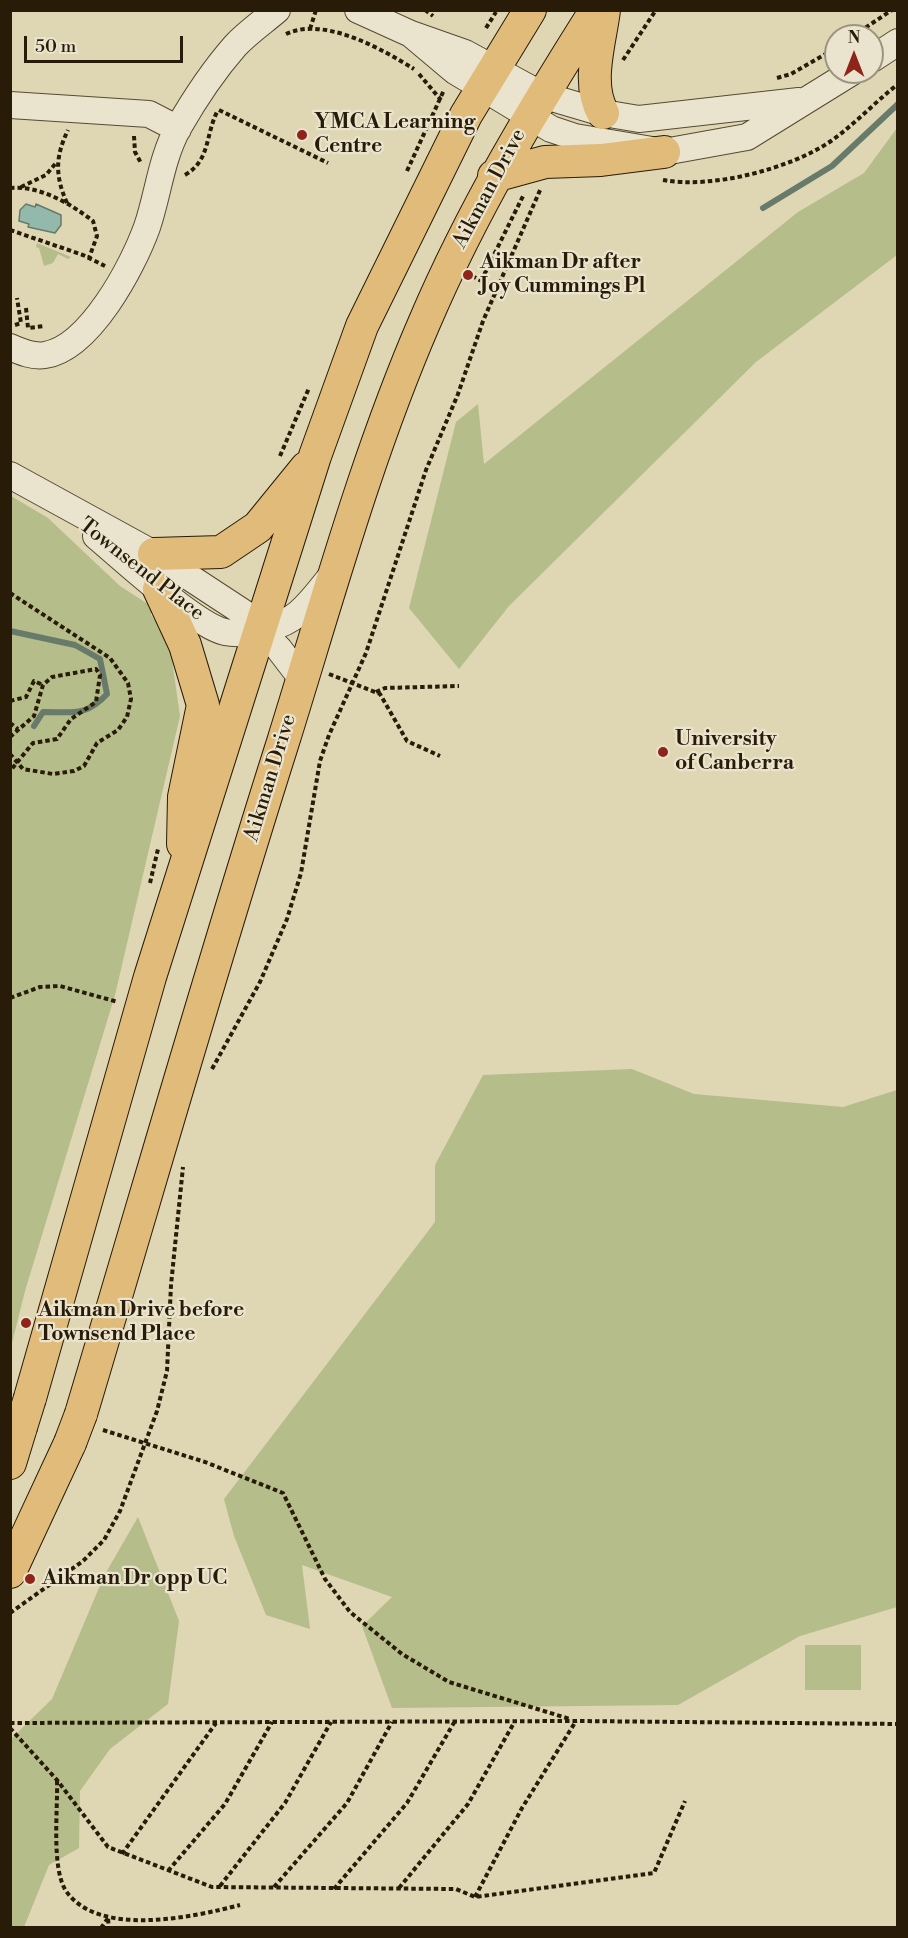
<!DOCTYPE html>
<html>
<head>
<meta charset="utf-8">
<style>
	body { margin:0 }
	#map { position:relative; width:908px; height:1938px; overflow:hidden; background:#dfd6b3; font-family:"Libre Bodoni",serif }
	canvas { display:block }
	.frame { position:absolute; inset:0; border:12px solid #281b07; pointer-events:none }
	.north { position:absolute; left:824px; top:24px; width:60px; height:60px; box-sizing:border-box; background:#eae4ce; border:2px solid #9c947e; border-radius:50%; rotate:0deg; font-size:16px; font-weight:700; line-height:24px; text-align:center; color:#281b07 }
	.north::after { content:''; display:block; margin:auto; width:21px; height:27px; background:#8f2418; clip-path:polygon(50% 0,100% 100%,50% 72%,0 100%) }
	.scale { position:absolute; left:24px; top:36px; width:159px; height:27px; box-sizing:border-box; border:3px solid #281b07; border-top:0; padding-left:8px; font-size:18px; line-height:21px; white-space:nowrap; color:#281b07; -webkit-text-stroke:4px #eae4ce; paint-order:stroke }
</style>
</head>
<body>
<div id="map">
<canvas width="908" height="1938"></canvas>
<div class="frame"></div>
<div class="north">N</div>
<div class="scale">50 m</div>
</div>
<script>
const c = document.querySelector('canvas').getContext('2d');
c.lineJoin = 'round';
function fill(path, color) { c.fillStyle = color; c.fill(path, 'evenodd'); }
function stroke(path, color, width, dash) { c.strokeStyle = color; c.lineWidth = width; c.lineCap = dash ? 'butt' : 'round'; c.setLineDash(dash || []); c.stroke(path); }
function drawText(font, color, halo, rows, align = 'center') {
  c.font = font + ' "Libre Bodoni",serif'; c.lineWidth = 4.5; c.setLineDash([]); c.textBaseline = 'middle'; c.strokeStyle = halo; c.fillStyle = color; for (const [text, x, y, turn = 0] of rows) {
    c.save(); c.translate(x, y); c.rotate((+turn || 0) * Math.PI / 180); c.textAlign = isNaN(turn) ? turn : align; if (halo) c.strokeText(text, 0, 0); c.fillText(text, 0, 0); c.restore();
  }
}
fill(new Path2D(`
	M 897,128 L 897,255 L 756,362 L 509,606 L 459,669 L 409,608 L 456,422 L 478,404 L 484,464 L 798,212 L 864,173 Z
	M 37,243 L 71,257 L 68,259 L 58,254 L 53,263 L 44,266 L 39,248 L 36,247 Z
	M 11,496 L 48,518 L 120,586 L 151,606 L 151,615 L 169,639 L 180,716 L 115,995 L 25,1291 L 11,1347 Z
	M 632,1069 L 694,1094 L 843,1107 L 897,1090 L 897,1607 L 800,1636 L 678,1705 L 392,1708 L 362,1626 L 392,1597 L 302,1565 L 310,1629 L 266,1615 L 234,1536 L 224,1499 L 435,1222 L 435,1165 L 483,1075 Z
	M 138,1517 L 179,1621 L 168,1704 L 110,1749 L 80,1791 L 79,1848 L 49,1865 L 24,1927 L 11,1927 L 11,1739 L 52,1699 L 104,1576 Z
	M 805,1645 L 861,1645 L 861,1690 L 805,1690 Z`), '#b5bd8a');
const water = new Path2D(`
	M 26,204 L 35,207 L 36,204 L 61,215 L 61,225 L 55,233 L 28,227 L 29,224 L 19,221 L 20,210 Z`);
fill(water, '#93b9ac');
stroke(water, '#687a6a', 1.5);
stroke(new Path2D(`
	M 763,208 L 832,166 L 898,104
	M 10,631 L 75,645 L 100,659 L 107,694 C 86,717 72,712 43,712 L 34,726`), '#687a6a', 6);
const minor = new Path2D(`
	M 358,10 L 411,34 L 465,53 L 542,95 L 603,113 L 639,119 L 799,101
	M 411,34 L 455,71 L 551,129 L 575,137 L 664,152 L 747,137 L 852,72
	M 872,59 L 898,42
	M 10,105 L 149,114 L 178,129
	M 10,347 C 21,352 33,357 45,355 C 90,348 133,266 147,227 C 158,195 161,159 178,128 C 194,100 214,70 235,46 C 247,33 263,22 277,10
	M 10,475 L 154,554 L 244,613 L 279,649 L 302,679
	M 96,536 C 122,558 196,626 225,632 C 245,636 275,629 292,618 C 307,609 321,588 333,574`);
const major = new Path2D(`
	M 603,113 C 586,84 600,43 604,10
	M 494,176 L 545,162 L 601,160 L 664,152
	M 154,554 L 221,552 L 258,527 L 306,468
	M 159,589 L 185,645 L 203,705 L 184,797 L 183,844
	M 30,1398 L 150,977 L 315,456 L 362,326 L 466,115 L 530,10
	M 81,1414 C 148,1190 212,965 283,742 C 327,601 366,457 425,321 C 472,211 532,111 596,10
	M 10,1463 L 21,1427
	M 10,1572 L 70,1443`);
stroke(minor, '#564a32', 28);
stroke(major, '#281b07', 34);
stroke(new Path2D(`
	M 425,10 L 433,16
	M 486,28 L 496,12
	M 310,29 L 316,10
	M 286,34 C 324,16 382,49 414,69
	M 853,36 L 892,10
	M 623,60 L 656,10
	M 419,74 L 441,100
	M 777,78 L 791,74 L 836,48
	M 219,110 L 328,163
	M 134,136 L 135,152 L 141,163
	M 407,171 L 444,90
	M 185,175 C 211,160 205,134 218,110
	M 663,180 C 712,189 790,169 831,141 C 855,124 874,103 898,84
	M 21,187 L 46,175 L 56,163
	M 10,188 C 39,185 71,204 93,221 L 97,236 L 89,258
	M 67,203 C 55,176 55,157 68,130
	M 10,230 L 83,255 L 105,266
	M 472,276 L 497,289
	M 481,281 L 524,194
	M 26,308 L 28,328 L 45,326
	M 15,325 L 21,323 L 17,298
	M 280,456 L 309,388
	M 10,593 L 110,658 L 128,683 L 131,699 L 127,717 L 118,730 L 97,743 L 84,766 L 74,771 L 53,774 L 23,769 L 10,754
	M 329,674 L 380,694 L 407,741 L 440,756
	M 376,692 L 385,688 L 459,686
	M 10,701 L 26,697 L 34,681 L 43,685
	M 10,723 L 18,729
	M 10,737 L 34,716 L 43,685 L 52,677 L 96,669 L 100,675 L 96,702 L 71,719 L 57,739 L 33,743 L 10,771
	M 150,883 L 158,849
	M 10,998 L 40,987 L 60,986 L 118,1002
	M 212,1069 L 260,982 L 287,919 L 301,873 L 320,761 L 329,735 L 366,653 L 426,470 L 458,394 L 483,321 L 541,188
	M 103,1430 L 205,1462 L 283,1493 L 325,1579 L 350,1612 L 402,1654 L 449,1682 L 570,1719
	M 10,1613 L 83,1561 L 104,1540 L 120,1511 L 157,1411 L 167,1371 L 171,1285 L 183,1167
	M 10,1723 L 576,1721 L 898,1724
	M 10,1728 L 57,1780 L 108,1847 L 212,1887 L 456,1889 L 475,1897 L 654,1873 L 685,1801
	M 57,1781 C 58,1809 51,1868 66,1891 C 99,1938 193,1917 240,1905
	M 122,1854 L 216,1723
	M 168,1871 L 225,1804 L 272,1722
	M 220,1886 L 285,1803 L 331,1722
	M 274,1887 L 347,1803 L 392,1722
	M 399,1888 L 468,1804 L 515,1721
	M 334,1889 L 407,1803 L 455,1721
	M 475,1897 L 522,1808 L 576,1721
	M 108,1919 L 109,1928
	M 101,1928 L 108,1918`), '#281b07', 4, [4.5, 3]);
stroke(minor, '#eae4ce', 26);
stroke(major, '#e0bb7a', 32);
const majorBridge = new Path2D(`
	M 21,1427 L 30,1398
	M 70,1443 L 81,1414`);
stroke(majorBridge, '#281b07', 34, []);
stroke(majorBridge, '#e0bb7a', 32);
for (const [x, y, r, color] of [
	[302,135,6,"#8f2418"],
	[468,275,6,"#8f2418"],
	[663,752,6,"#8f2418"],
	[26,1323,6,"#8f2418"],
	[30,1579,6,"#8f2418"]
]) { const dot = new Path2D(); dot.arc(x, y, r, 0, 2 * Math.PI); c.fillStyle = color; c.fill(dot); stroke(dot, '#eae4ce', 2); }
drawText('bold 21px', '#281b07', '#eae4ce', [
	["YMCA Learning",314,123],
	["Centre",314,147],
	["Aikman Dr after",480,263],
	["Joy Cummings Pl",480,287],
	["University",675,740],
	["of Canberra",675,764],
	["Aikman Drive before",38,1311],
	["Townsend Place",38,1335],
	["Aikman Dr opp UC",42,1579]
], 'left');
drawText('21px', '#281b07', '#eae4ce', [
	["Aikman Drive",490,189,-62],
	["Townsend Place",141,570,38],
	["Aikman Drive",271,778,-73]
]);
</script>
</body>
</html>
